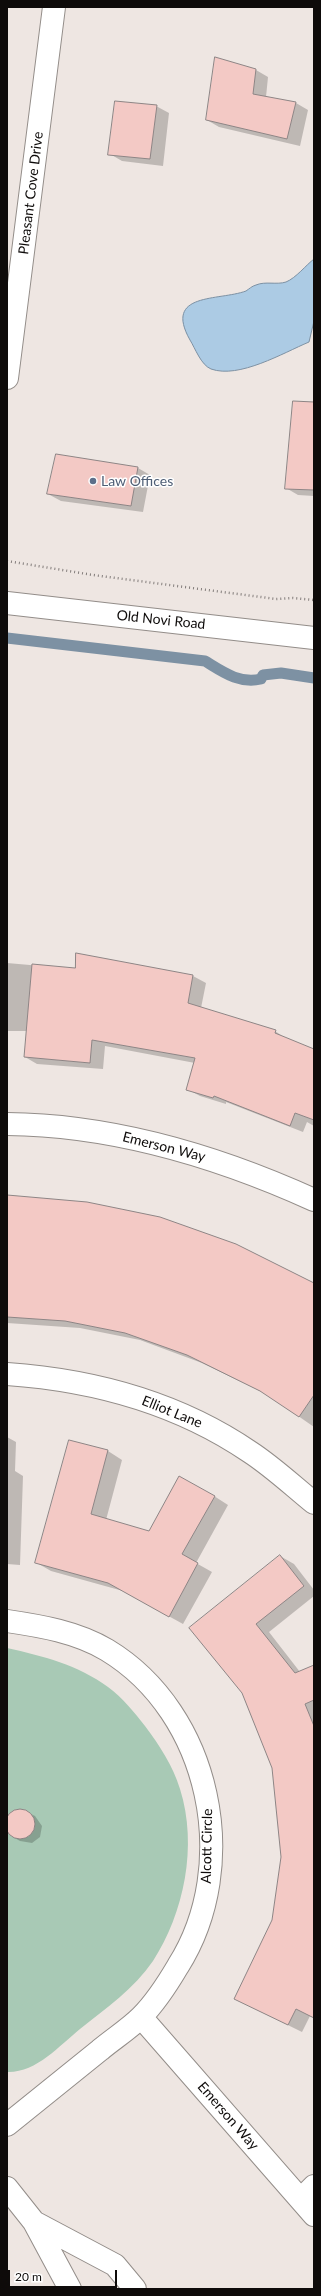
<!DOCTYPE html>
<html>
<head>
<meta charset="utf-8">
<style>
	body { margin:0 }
	#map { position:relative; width:321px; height:2296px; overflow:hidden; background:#eee6e2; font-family:Lato,sans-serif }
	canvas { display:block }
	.frame { position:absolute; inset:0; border:8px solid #0e0b0a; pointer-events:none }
	.scale { position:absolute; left:8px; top:2270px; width:109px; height:18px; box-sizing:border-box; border:2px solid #0e0b0a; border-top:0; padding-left:5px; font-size:12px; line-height:14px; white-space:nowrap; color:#0e0b0a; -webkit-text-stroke:3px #fff; paint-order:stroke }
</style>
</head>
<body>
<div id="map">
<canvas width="321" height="2296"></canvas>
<div class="frame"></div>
<div class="scale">20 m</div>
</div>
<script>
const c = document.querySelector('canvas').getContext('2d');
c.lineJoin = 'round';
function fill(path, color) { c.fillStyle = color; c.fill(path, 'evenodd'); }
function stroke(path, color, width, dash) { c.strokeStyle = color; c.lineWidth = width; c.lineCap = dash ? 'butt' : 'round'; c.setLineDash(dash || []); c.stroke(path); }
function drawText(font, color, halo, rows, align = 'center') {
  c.font = font + ' Lato,sans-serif'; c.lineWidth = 3; c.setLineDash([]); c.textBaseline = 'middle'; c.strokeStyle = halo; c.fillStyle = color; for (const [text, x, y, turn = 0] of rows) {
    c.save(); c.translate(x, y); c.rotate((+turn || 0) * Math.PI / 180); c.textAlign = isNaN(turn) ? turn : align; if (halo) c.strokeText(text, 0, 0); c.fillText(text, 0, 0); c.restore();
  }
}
fill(new Path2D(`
	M 7,1648 C 43,1656 78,1665 108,1687 C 123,1698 134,1712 145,1726 C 160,1746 173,1766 180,1789 C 198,1846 184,1913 153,1961 C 134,1989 106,2008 80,2029 C 59,2046 36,2073 7,2072 Z`), '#a8c9b5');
const water = new Path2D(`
	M 314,259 L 314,321 L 309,342 C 283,353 239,379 211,369 C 201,365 195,348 190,340 C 163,292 219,301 246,291 C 249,289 252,286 256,285 C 265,281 277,285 286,282 C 296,278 306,265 314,259 Z`);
fill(water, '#accbe4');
stroke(water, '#7d91a3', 1);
fill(new Path2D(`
	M 216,59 L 256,70 L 268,77 L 266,97 L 296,103 L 308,110 L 300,146 L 219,127 L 207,120 Z
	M 156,106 L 169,113 L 163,166 L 122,161 L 110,154 Z
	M 314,437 L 314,496 L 298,495 L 286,488 Z
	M 56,456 L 138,468 L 150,475 L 143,512 L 61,501 L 48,494 Z
	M 77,954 L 193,976 L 206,983 L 201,1008 L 275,1031 L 288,1040 L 314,1050 L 314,1126 L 307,1122 L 303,1132 L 226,1102 L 226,1104 L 200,1096 L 187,1089 L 195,1063 L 105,1046 L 103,1069 L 37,1064 L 25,1057 L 27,1031 L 7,1031 L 7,963 L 76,969 Z
	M 7,1196 L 314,1285 L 314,1427 L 268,1395 L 202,1363 L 140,1340 L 80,1328 L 7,1323 Z
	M 7,1437 L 16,1442 L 15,1471 L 23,1476 L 20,1565 L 7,1564 Z
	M 70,1441 L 108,1451 L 122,1460 L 106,1520 L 149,1532 L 214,1496 L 228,1505 L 196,1563 L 212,1572 L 183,1624 L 123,1591 L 51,1571 L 37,1563 Z
	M 280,1556 L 294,1564 L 314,1590 L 314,1596 L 269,1632 L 300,1672 L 314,1666 L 314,2018 L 310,2016 L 302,2032 L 249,2006 L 273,1920 L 282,1857 L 273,1767 L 243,1692 L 191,1628 Z
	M 16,1810 L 27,1812 L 35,1816 L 42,1826 L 40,1837 L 32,1843 L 20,1841 L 13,1837 L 7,1829 L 7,1819 Z`), '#0003');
stroke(new Path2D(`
	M 7,638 L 205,661 C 223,672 239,684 261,679 L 263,675 L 281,673 L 314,678`), '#7d91a3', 11);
const building = new Path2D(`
	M 215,57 L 256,69 L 253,94 L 296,102 L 287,139 L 206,120 Z
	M 115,101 L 157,105 L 150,159 L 108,155 Z
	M 293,401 L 314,402 L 314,490 L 285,489 Z
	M 56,454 L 138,467 L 131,506 L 47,494 Z
	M 76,953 L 193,975 L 188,1003 L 276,1030 L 275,1033 L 314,1049 L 314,1120 L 295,1113 L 290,1126 L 214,1096 L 213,1098 L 186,1090 L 195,1058 L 92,1040 L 90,1063 L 24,1057 L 32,964 L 75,968 Z
	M 7,1195 L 87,1202 L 160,1217 L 236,1244 L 314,1283 L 314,1395 L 299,1417 L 260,1391 L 187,1355 L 125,1333 L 65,1321 L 7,1317 Z
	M 69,1440 L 108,1450 L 91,1514 L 149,1531 L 179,1476 L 215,1496 L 182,1554 L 198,1563 L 169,1617 L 108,1583 L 35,1563 Z
	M 280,1555 L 304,1586 L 256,1624 L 295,1673 L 314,1665 L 314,1700 L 305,1704 L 314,1726 L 314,2018 L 296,2009 L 288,2025 L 234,1999 L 272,1920 L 281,1857 L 272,1768 L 242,1693 L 189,1628 Z
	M5 1824a15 15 0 1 1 30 0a15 15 0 1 1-30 0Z`);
fill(building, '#f3c9c5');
stroke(building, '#8d8585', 1);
const street = new Path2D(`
	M 7,378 L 54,7
	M 7,1124 C 114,1125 217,1156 314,1200
	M 7,1374 C 93,1380 178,1403 250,1452 C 273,1467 293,1486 314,1503
	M 7,1621 C 41,1626 77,1632 107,1650 C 211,1713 242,1865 178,1966 C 168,1983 155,2003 141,2017 C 129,2029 113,2039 100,2050 C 69,2075 38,2100 7,2125
	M 141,2017 L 314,2215
	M 301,2199 L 314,2186`);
const secondary = new Path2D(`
	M 7,603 L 314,638
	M 7,2188 L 34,2222 L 70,2289
	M 34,2222 L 115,2265 L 135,2289`);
stroke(street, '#938d89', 24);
stroke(secondary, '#938d89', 24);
stroke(new Path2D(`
	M 7,561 L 93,575 L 276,599 L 293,598 L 314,600`), '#837d7b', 2.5, [1, 3]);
stroke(street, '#fff', 22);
stroke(secondary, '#fff', 22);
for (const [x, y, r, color] of [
	[93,481,4,"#5c6f8a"]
]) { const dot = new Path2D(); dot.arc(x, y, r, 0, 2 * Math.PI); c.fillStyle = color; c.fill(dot); stroke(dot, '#fff', 1.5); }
drawText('14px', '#0e0b0a', '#fff', [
	["Pleasant Cove Drive",31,193,-83],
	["Old Novi Road",161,620,6],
	["Emerson Way",164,1147,14],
	["Elliot Lane",172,1412,22],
	["Alcott Circle",207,1846,-89],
	["Emerson Way",228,2116,49]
]);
drawText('14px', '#4e5e75', '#fff', [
	["Law Offices",101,481]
], 'left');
</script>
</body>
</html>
